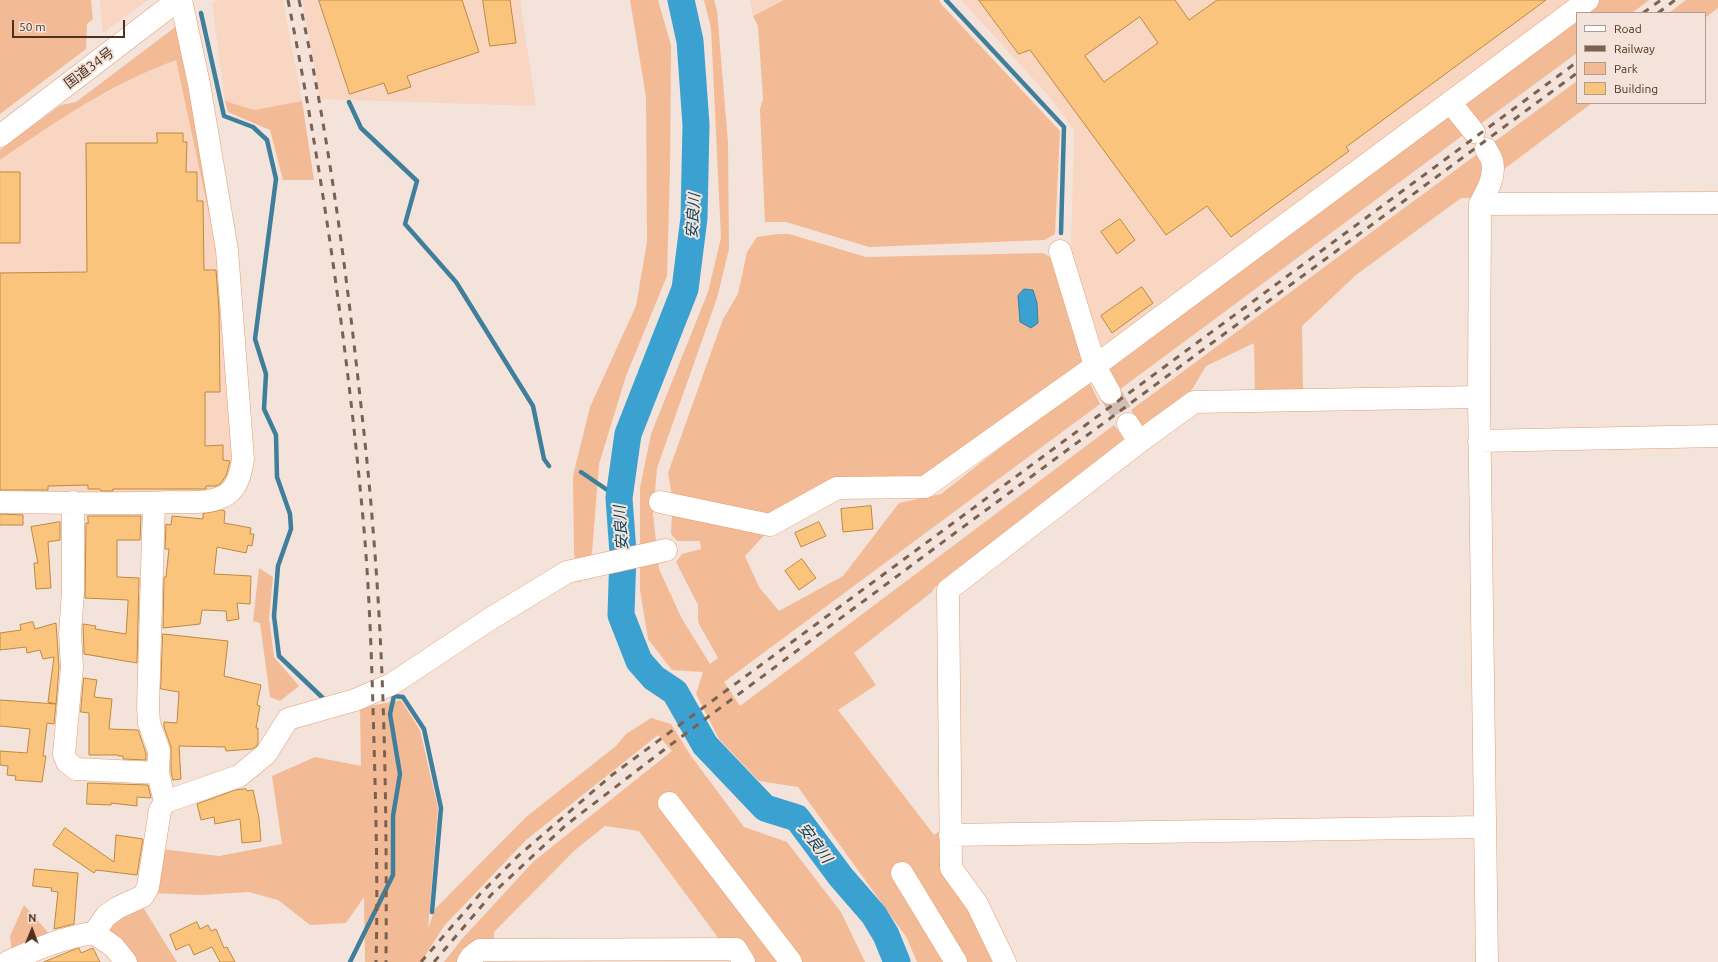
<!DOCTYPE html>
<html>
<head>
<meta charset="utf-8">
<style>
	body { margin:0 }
	#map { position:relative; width:1718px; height:962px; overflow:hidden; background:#f3e3da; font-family:Ubuntu,sans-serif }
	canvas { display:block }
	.legend { position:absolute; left:1576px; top:12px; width:130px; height:92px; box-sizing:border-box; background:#f3e3da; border:1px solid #b19c8e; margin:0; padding:5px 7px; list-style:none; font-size:12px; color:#4f311d }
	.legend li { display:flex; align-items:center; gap:8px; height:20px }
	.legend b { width:20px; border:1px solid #b19c8e }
	.north { position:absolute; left:12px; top:910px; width:40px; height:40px; -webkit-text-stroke:3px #f3e3da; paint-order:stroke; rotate:1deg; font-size:11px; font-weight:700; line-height:16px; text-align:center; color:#4f311d }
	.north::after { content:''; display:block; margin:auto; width:14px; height:18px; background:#4f311d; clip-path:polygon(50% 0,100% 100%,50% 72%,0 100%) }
	.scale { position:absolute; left:12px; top:20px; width:113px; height:18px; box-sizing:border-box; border:2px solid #4f311d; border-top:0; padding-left:5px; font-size:12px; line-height:14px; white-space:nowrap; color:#4f311d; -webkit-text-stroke:3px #f3e3da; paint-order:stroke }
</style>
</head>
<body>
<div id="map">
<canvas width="1718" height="962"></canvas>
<ul class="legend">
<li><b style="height:5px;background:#fff"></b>Road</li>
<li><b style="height:5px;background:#7b6150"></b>Railway</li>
<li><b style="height:11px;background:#f3ba96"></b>Park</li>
<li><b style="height:11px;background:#fbc47d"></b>Building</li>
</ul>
<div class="north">N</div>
<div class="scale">50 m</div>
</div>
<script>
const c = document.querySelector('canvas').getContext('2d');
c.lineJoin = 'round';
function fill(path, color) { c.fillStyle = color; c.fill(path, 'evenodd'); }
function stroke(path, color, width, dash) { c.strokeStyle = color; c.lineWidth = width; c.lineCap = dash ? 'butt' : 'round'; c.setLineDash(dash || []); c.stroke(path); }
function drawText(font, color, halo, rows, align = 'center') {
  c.font = font + ' Ubuntu,"Noto Sans JP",sans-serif'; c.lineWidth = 4; c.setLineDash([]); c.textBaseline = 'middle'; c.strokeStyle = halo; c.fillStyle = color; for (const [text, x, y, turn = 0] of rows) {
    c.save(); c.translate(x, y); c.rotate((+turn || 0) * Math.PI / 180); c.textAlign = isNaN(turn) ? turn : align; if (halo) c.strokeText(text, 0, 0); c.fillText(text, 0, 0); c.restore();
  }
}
fill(new Path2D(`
	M 100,0 L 148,0 L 103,33 Z
	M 216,0 L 283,0 L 302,101 L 254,110 L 225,101 L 212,3 Z
	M 302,0 L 520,0 L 536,106 L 320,99 Z
	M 750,0 L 784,0 L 753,16 Z
	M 961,0 L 1577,0 L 1099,354 L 1071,252 L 1074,130 L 1048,95 Z
	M 176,60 L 213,233 L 224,253 L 234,474 L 216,491 L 0,497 L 0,160 L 60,119 L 145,71 Z`), '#f8d6c1');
fill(new Path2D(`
	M 0,0 L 91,0 L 93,19 L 87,24 L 86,49 L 0,114 Z
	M 630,0 L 658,0 L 671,45 L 670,168 L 667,276 L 626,376 L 599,464 L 592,553 L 580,583 L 574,553 L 573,476 L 590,407 L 636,306 L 647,242 L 646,97 Z
	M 704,0 L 714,0 L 717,10 L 728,143 L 729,249 L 717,298 L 657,468 L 653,514 L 659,569 L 682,619 L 710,664 L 718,658 L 698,622 L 698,605 L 676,562 L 682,554 L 701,549 L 700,541 L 677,541 L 671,534 L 672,513 L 769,530 L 745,556 L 759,587 L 779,611 L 843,576 L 899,503 L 941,494 L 1088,379 L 1100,404 L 724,682 L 740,706 L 1114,425 L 1124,439 L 935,587 L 932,592 L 854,653 L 876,685 L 838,710 L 934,835 L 943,829 L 987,936 L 999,962 L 917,962 L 907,938 L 798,787 L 759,781 L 719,739 L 696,694 L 703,672 L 672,670 L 648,639 L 640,590 L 640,488 L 651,434 L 708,292 L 721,238 L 711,28 Z
	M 784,0 L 939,0 L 942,5 L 1060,131 L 1055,234 L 1045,240 L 869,247 L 786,222 L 765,222 L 760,109 L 763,99 L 758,26 L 753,16 Z
	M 1600,0 L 1649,0 L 1632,13 L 1583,13 Z
	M 1686,0 L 1718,0 L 1718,8 L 1705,18 L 1705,13 L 1669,13 Z
	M 1577,17 L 1577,53 L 1479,125 L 1464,103 Z
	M 182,22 L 213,233 L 176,60 C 112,83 55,122 0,160 L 0,150 L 61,105 L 76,102 Z
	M 1577,81 L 1577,103 L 1592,103 L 1499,173 L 1494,142 Z
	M 225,101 L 254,110 L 302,101 L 314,180 L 283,180 L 270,130 L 228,112 Z
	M 1450,113 L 1466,133 L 1119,390 L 1107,366 Z
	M 1480,152 L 1486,170 L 1471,198 L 1461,198 L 1356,275 L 1302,326 L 1303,392 L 1255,393 L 1254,343 L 1206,366 L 1190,393 L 1143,427 L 1131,410 Z
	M 778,234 L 789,234 L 866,257 L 1043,253 L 1058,262 L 1088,360 L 921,481 L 834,481 L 768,521 L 672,496 L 668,473 L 723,319 L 738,294 L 747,252 L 757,237 Z
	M 259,568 L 273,577 L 269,618 L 274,657 L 299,686 L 280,701 L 270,697 L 260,623 L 253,621 Z
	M 401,700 L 420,730 L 438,808 L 428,929 L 435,909 L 526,817 L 616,746 L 626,734 L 651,718 L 671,724 L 691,756 L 744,827 L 787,842 L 841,912 L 865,962 L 749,962 L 722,943 L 639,831 L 605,826 L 575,850 L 494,932 L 494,945 L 462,962 L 444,962 L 462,939 L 534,861 L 672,751 L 658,735 L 526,840 L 444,926 L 421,962 L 365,962 L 364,897 L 346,923 L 310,925 L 278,900 L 249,892 L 200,895 L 152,893 L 161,849 L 219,856 L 282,844 L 272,776 L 315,757 L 361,766 L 360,708 Z
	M 141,904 L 177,962 L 132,962 L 107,933 L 107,922 Z
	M 24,905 L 52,937 L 12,953 L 10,936 Z`), '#f3ba96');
const water = new Path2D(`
	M 1024,289 L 1033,290 L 1037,303 L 1038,323 L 1031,328 L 1020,322 L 1018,296 Z`);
fill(water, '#3aa1d1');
stroke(water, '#407f9b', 1);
stroke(new Path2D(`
	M 946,0 L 1064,127 L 1061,233
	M 201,13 L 224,116 L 253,127 L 267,140 L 276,179 L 255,339 L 266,374 L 264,409 L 276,435 L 277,477 L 290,514 L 291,529 L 278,566 L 274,616 L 279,656 L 326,701
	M 349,102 L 361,128 L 417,181 L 405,224 L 456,282 L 533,406 L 544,459 L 549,466
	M 581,472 L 619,498
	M 350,962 L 393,875 L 393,816 L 400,774 L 390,714 L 394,696 L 403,697 L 424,729 L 441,808 L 432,912`), '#407f9b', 4.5);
stroke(new Path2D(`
	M 681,0 L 690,41 L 696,125 L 694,218 L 685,289 L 628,434 L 619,498 L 623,553 L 621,615 L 639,661 L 654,678 L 675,692 L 705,745 L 765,808 L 797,818 L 841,877 L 874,915 L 886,935 L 897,962`), '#3aa1d1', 27);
const building = new Path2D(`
	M 319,0 L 462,0 L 479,52 L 407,76 L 411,87 L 388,94 L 384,83 L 350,94 Z
	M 483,0 L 510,0 L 516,43 L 490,46 Z
	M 979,0 L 1175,0 L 1189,20 L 1217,0 L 1546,0 L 1346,147 L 1349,151 L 1231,237 L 1207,206 L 1166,235 L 1030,50 L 1019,54 ZM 1140,17 L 1158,43 L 1104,82 L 1085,56 Z
	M 157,133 L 183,133 L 183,142 L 187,142 L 186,172 L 197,172 L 197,201 L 203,201 L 204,270 L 216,270 L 219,310 L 220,392 L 205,392 L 205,446 L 223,445 L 223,460 L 230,461 L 226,476 L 220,484 L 216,486 L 206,486 L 206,489 L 113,489 L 113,491 L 101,491 L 100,489 L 88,489 L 88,485 L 48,486 L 48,490 L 0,490 L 0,273 L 87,272 L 86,143 L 157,143 Z
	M 0,172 L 20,172 L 20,243 L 0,243 Z
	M 1120,219 L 1135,240 L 1117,254 L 1101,232 Z
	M 1142,287 L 1153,303 L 1112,333 L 1101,316 Z
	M 871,506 L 873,529 L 843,532 L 841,509 Z
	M 222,510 L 225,511 L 224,523 L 251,528 L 250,534 L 254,534 L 252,546 L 248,545 L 246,553 L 217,547 L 214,574 L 251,576 L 250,604 L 237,603 L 239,619 L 227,621 L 226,611 L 202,610 L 200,624 L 163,628 L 164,577 L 166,577 L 169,549 L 165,549 L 166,524 L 171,525 L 172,516 L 203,519 L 203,514 Z
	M 0,514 L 23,515 L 23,525 L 0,525 Z
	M 88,516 L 141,516 L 140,540 L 117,540 L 117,577 L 139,578 L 137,663 L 84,654 L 83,624 L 96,626 L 95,629 L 126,634 L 128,603 L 128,600 L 85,598 L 86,523 L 88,523 Z
	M 60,522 L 60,540 L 48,542 L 51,588 L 36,589 L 34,563 L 38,563 L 31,527 Z
	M 819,522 L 826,536 L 801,547 L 795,533 Z
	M 802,559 L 816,578 L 799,590 L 785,571 Z
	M 33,622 L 35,629 L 56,623 L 59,667 L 56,704 L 48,702 L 54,657 L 43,659 L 40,650 L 27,653 L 26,647 L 0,650 L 0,633 L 21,630 L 20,625 Z
	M 163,634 L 228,641 L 224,676 L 261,685 L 257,705 L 260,706 L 256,728 L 258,728 L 258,743 L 257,746 L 252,749 L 226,751 L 225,747 L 179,746 L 181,779 L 173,780 L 171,772 L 171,747 L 164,727 L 164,722 L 177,723 L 179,692 L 161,689 Z
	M 84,678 L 97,680 L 94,697 L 112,699 L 109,729 L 138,730 L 146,753 L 146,760 L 123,759 L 123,756 L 118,756 L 118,755 L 89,755 L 89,713 L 81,712 Z
	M 0,700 L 56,704 L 54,724 L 47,723 L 43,756 L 46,756 L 42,782 L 15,780 L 16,776 L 7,775 L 8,766 L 0,765 L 0,751 L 27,753 L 30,729 L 0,726 Z
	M 88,783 L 148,785 L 151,798 L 137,797 L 137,806 L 111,803 L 111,805 L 87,804 Z
	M 246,789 L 247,791 L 253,790 L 259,818 L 261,841 L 242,843 L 240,819 L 215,824 L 214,817 L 201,820 L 197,804 L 235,790 Z
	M 65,828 L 114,862 L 116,835 L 143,839 L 137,875 L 96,870 L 94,873 L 53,845 Z
	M 35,869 L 78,873 L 74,924 L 54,929 L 58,892 L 51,891 L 52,888 L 33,886 Z
	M 197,922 L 200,929 L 208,925 L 211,931 L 216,929 L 224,948 L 227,947 L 235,962 L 220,962 L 212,947 L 194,955 L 189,944 L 176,950 L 170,935 Z
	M 79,948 L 81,953 L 93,948 L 100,962 L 44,962 Z`);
fill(building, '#fbc47d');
stroke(building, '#bd8941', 1);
stroke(new Path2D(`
	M 1110,393 L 1128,424`), '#d2bfb4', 22, [22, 11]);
const minor = new Path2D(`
	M 1450,102 L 1474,132
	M 1486,149 C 1488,153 1491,157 1492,161 C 1496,176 1487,191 1480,204 L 1479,397 L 1487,962
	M 1480,204 L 1718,203
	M 1060,251 L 1095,366 L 1110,393
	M 1128,424 L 1139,442
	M 1479,441 L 1718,436
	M 0,502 C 57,502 114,505 171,502 C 187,502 207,504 222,497 C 237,491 241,473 243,459 L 227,250 L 199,84 L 181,0
	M 73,502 L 73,591 L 70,634 L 72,667 L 64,754 L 67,762 L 76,769 L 158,773
	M 660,502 L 770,525 L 837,488 L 925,487 L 1095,366 L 1588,0
	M 165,802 L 239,776 L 266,754 L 288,719 L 355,700 L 392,684 L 490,619 L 567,572 L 666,550
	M 669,803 L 791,962
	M 950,835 L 1484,827
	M 902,873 L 956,962
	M 94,933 L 106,916 L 117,908 L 143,896 L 148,887 L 160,810 L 165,802 L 158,773 L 159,751 L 149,723 L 148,707 L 154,503
	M 8,962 C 36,949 64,937 94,933 L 114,947 L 126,962
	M 468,962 L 471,957 L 480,950 L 736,949 L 744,962
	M 1005,962 L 977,904 L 951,868 L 948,590 L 1139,442 L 1194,402 L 1479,397`);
const highway = new Path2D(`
	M 0,136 L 178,0`);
stroke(minor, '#e79d6e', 23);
stroke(highway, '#e79d6e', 23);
stroke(minor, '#fff', 22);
stroke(highway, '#fff', 22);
stroke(new Path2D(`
	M 288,0 C 323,175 348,352 364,529 C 370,600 372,672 374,743 C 376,816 378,889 376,962
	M 299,0 C 326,122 343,246 357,370 C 363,423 369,476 373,529 C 385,673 387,818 386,962
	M 1643,13 L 1661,0
	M 1658,13 L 1675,0
	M 421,962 L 481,893 L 518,856 L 612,775 L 1577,62
	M 434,962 L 491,895 L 566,825 L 665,749 L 951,536 L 1577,73`), '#7b6150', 3, [7, 7]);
drawText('14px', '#4f311d', '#f3e3da', [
	["国道34号",89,68,-37]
]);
drawText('italic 15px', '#08435c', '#f3e3da', [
	["安良川",693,216,-86],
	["安良川",621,528,-94],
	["安良川",815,843,53]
]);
</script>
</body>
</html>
